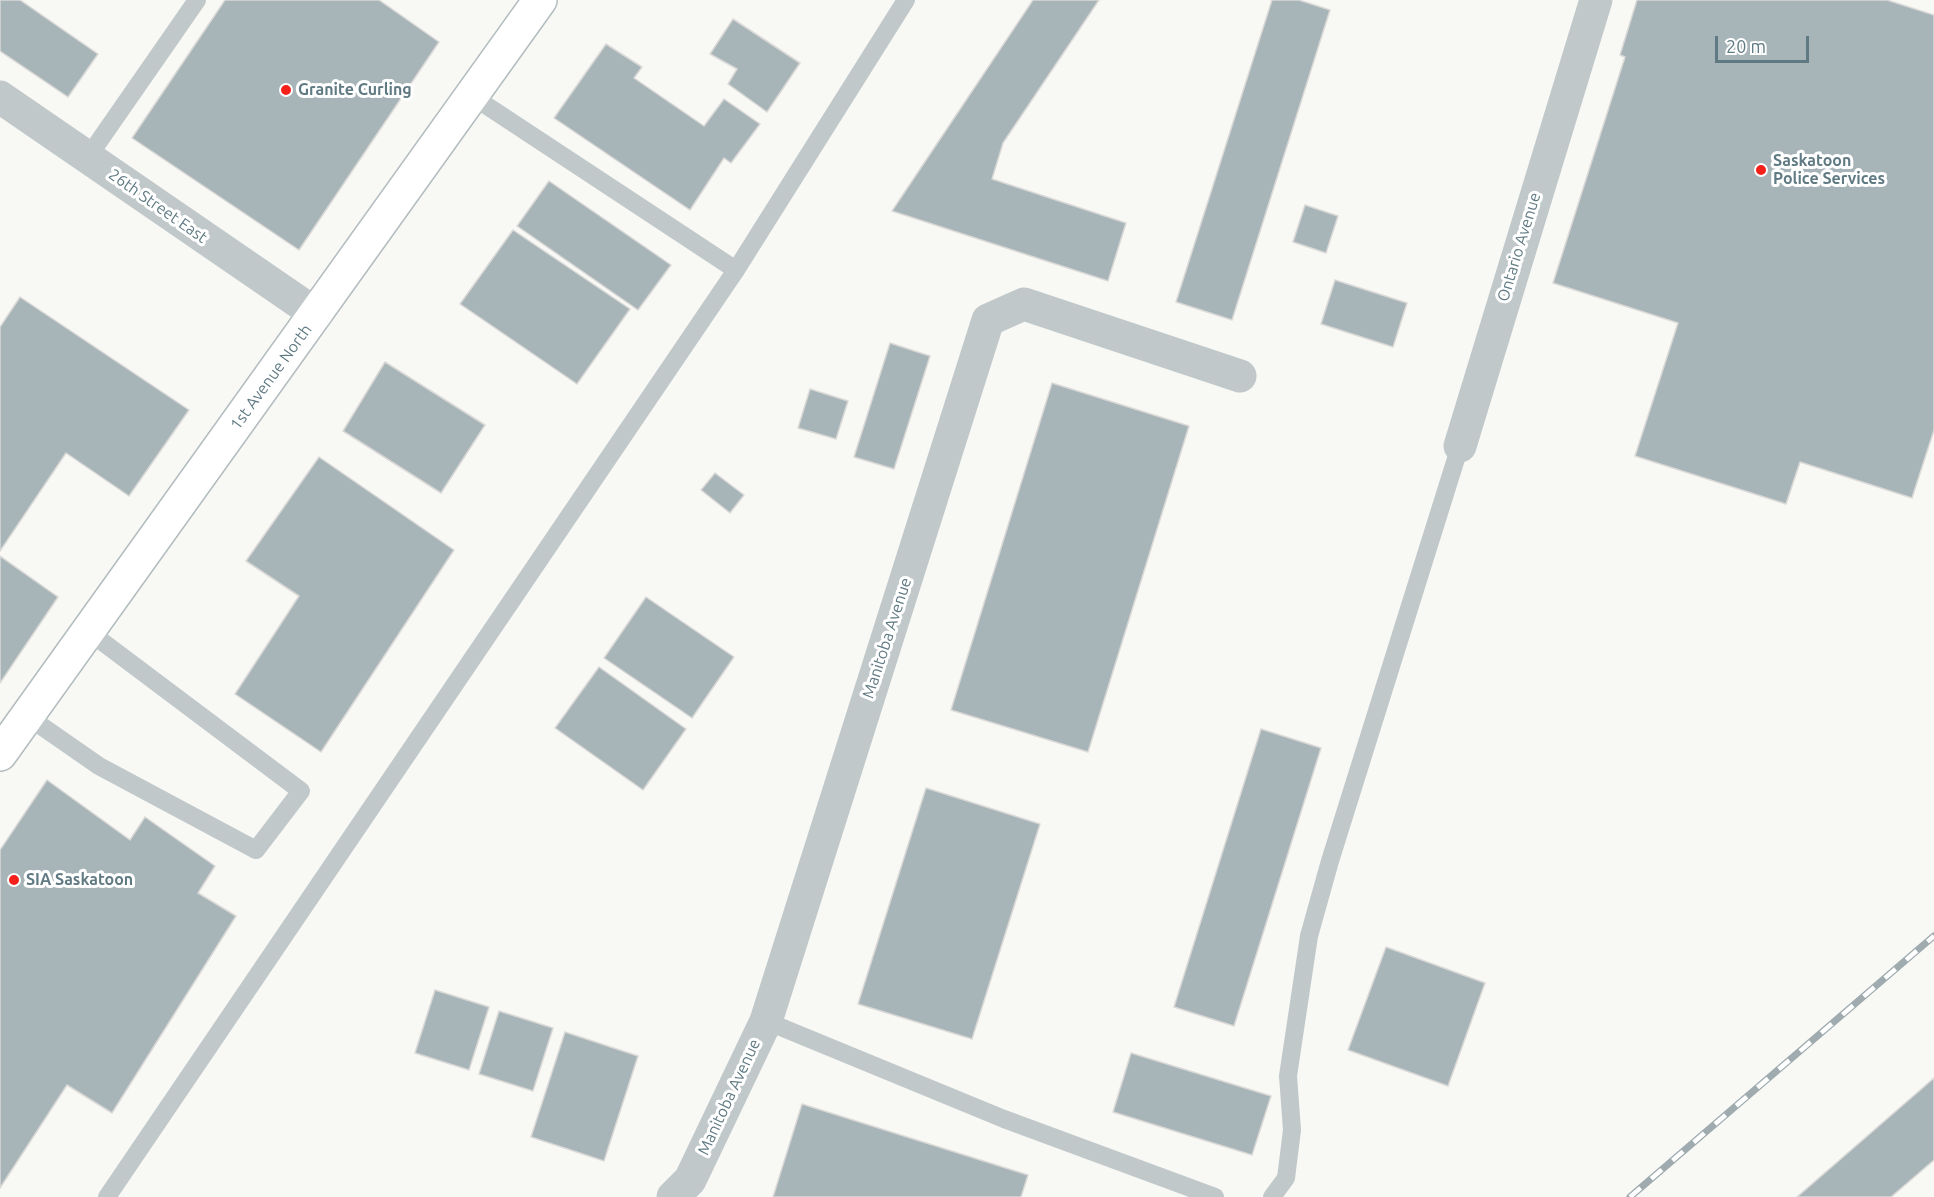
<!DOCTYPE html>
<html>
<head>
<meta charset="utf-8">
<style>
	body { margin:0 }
	#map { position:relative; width:1934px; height:1197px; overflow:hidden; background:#f8f8f5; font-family:Ubuntu,sans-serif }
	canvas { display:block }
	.scale { position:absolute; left:1715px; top:36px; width:94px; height:27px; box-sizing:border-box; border:3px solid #607a83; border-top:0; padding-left:8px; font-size:18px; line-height:21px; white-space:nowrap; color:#607a83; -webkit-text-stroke:4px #fff; paint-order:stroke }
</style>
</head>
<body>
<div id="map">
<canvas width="1934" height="1197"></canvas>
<div class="scale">20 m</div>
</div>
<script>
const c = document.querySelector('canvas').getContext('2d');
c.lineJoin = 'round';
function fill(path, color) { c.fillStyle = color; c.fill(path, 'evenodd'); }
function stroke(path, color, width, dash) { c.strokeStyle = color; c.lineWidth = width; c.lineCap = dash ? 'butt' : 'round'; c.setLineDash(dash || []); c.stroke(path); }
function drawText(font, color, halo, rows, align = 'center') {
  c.font = font + ' Ubuntu,sans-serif'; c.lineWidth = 6; c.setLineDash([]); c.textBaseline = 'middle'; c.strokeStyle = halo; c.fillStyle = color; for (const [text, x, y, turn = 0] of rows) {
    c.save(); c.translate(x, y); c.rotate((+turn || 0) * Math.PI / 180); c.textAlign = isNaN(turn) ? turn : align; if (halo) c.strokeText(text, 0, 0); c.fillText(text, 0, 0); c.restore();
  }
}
const building = new Path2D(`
	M 0,0 L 20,0 L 98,54 L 68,97 L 0,51 Z
	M 225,0 L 379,0 L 439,42 L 299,250 L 132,138 Z
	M 1033,0 L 1099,0 L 1003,143 L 992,179 L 1126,223 L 1108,281 L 892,211 Z
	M 1272,0 L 1299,0 L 1330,10 L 1232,320 L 1176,302 Z
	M 1637,0 L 1887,0 L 1934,15 L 1934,430 L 1912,498 L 1800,462 L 1786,504 L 1635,456 L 1678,323 L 1553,283 L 1625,57 L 1620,55 Z
	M 733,19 L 800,63 L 767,112 L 728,84 L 737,69 L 710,54 Z
	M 606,44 L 642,67 L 634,78 L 704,126 L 724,99 L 760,124 L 731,163 L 724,158 L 690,210 L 554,118 Z
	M 549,181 L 671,265 L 638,310 L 517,226 Z
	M 1305,205 L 1338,216 L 1326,253 L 1293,242 Z
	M 513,230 L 630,309 L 577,384 L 460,304 Z
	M 1335,280 L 1407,303 L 1393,347 L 1321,324 Z
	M 20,297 L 189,410 L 129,496 L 66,453 L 0,551 L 0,327 Z
	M 890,343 L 930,356 L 894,469 L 854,457 Z
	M 385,362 L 485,425 L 441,493 L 343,431 Z
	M 1052,383 L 1189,426 L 1088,752 L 951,710 Z
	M 810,389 L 848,401 L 836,439 L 798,428 Z
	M 319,457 L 454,550 L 321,752 L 235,694 L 299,596 L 246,561 Z
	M 715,473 L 744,495 L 730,513 L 701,490 Z
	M 0,556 L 58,597 L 0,683 Z
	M 646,597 L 734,657 L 692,718 L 604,658 Z
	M 599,667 L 686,729 L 643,790 L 555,728 Z
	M 1261,729 L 1321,748 L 1234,1026 L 1174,1007 Z
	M 47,780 L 130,840 L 145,817 L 215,866 L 198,893 L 236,916 L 112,1113 L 67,1085 L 0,1188 L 0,850 Z
	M 926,788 L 1040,824 L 972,1039 L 858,1004 Z
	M 1386,947 L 1485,983 L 1448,1086 L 1348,1050 Z
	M 435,990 L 489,1007 L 469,1070 L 415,1053 Z
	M 499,1011 L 553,1028 L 533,1091 L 479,1074 Z
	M 565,1032 L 638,1056 L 604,1161 L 531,1137 Z
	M 1131,1053 L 1271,1096 L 1252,1155 L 1113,1112 Z
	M 1934,1078 L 1934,1160 L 1891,1197 L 1797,1197 Z
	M 802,1104 L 1028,1175 L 1021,1197 L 773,1197 Z`);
fill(building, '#a7b4b8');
stroke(building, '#dad9d7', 1.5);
const secondary = new Path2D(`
	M 0,754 L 540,0`);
stroke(secondary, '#b3bcbf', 36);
stroke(new Path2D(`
	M 472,96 L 736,270
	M 88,157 L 197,0
	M 27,716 L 99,766 L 256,850 L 301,791 L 88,631
	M 766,1021 L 1004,1119 L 1215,1197
	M 107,1197 L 736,270 L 906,0
	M 1272,1197 L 1286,1178 L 1292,1130 L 1288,1076 L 1309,936 L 1330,861 L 1460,446`), '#c0c8ca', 18);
stroke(new Path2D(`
	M 0,97 L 316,314
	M 1460,446 L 1596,0
	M 673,1197 L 690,1180 L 766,1021 L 988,320 L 1024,304 L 1240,376`), '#c0c8ca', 33);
stroke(secondary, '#fff', 33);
const rail = new Path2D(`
	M 1630,1197 L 1934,936`);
stroke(rail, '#9fabaf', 7);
stroke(rail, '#fff', 4.5, [14]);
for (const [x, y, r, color] of [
	[286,90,6,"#f42019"],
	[1761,170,6,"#f42019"],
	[14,880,6,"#f42019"]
]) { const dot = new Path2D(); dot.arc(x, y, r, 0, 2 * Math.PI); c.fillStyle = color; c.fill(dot); stroke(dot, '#fff', 2); }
drawText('bold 16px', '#607a83', '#fff', [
	["Granite Curling",298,90],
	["Saskatoon",1773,161],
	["Police Services",1773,179],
	["SIA Saskatoon",26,880]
], 'left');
drawText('16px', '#607a83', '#fff', [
	["26th Street East",158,206,35],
	["Ontario Avenue",1519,247,-73],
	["1st Avenue North",271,377,-54],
	["Manitoba Avenue",887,638,-72],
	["Manitoba Avenue",729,1097,-65]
]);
</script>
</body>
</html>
